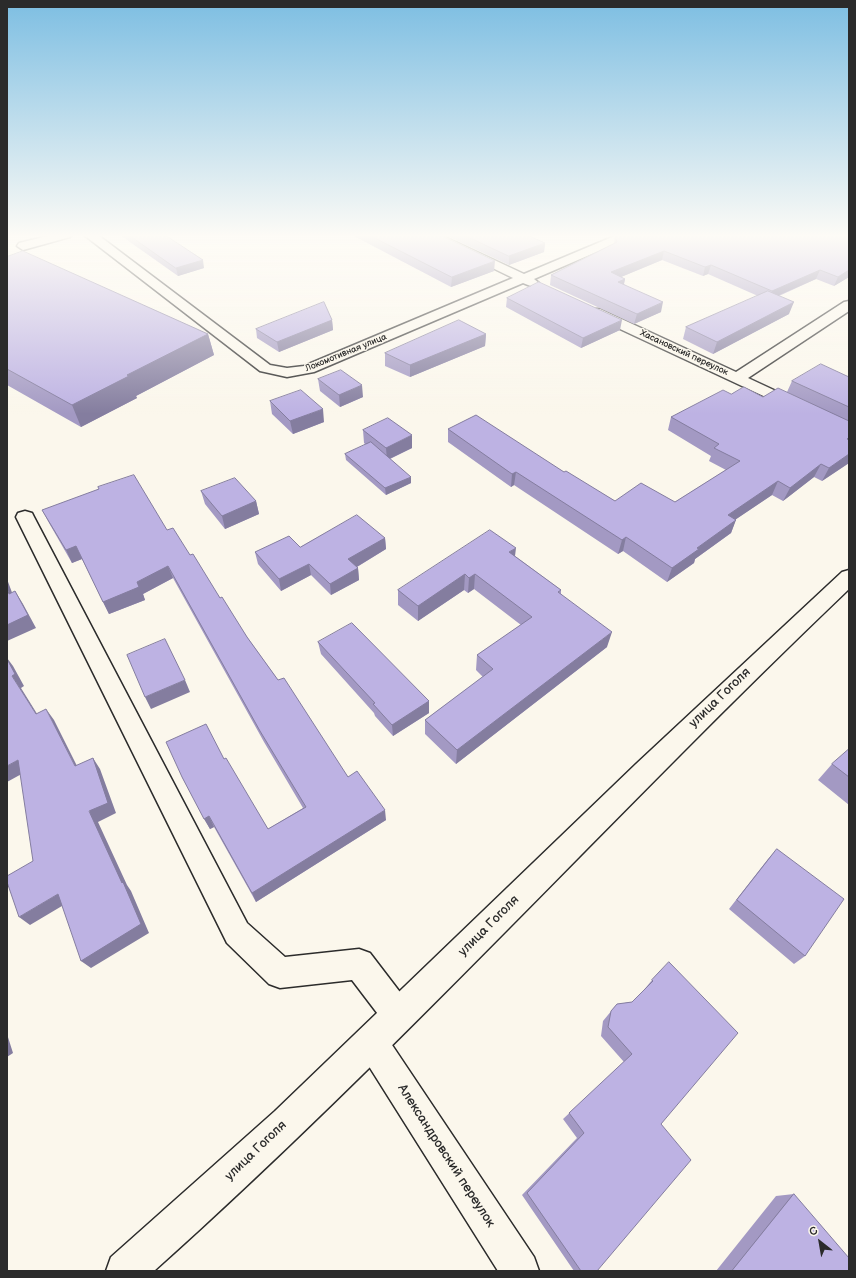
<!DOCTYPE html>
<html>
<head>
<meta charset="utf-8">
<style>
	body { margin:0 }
	#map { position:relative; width:856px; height:1278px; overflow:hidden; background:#fbf7ec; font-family:"Balsamiq Sans",sans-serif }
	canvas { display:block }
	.frame { position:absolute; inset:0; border:8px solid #2b2b2b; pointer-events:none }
	.north { position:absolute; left:800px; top:1222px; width:40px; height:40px; -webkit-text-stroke:3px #fbf7ec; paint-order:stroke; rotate:329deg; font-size:11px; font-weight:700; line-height:16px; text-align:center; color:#2b2b2b }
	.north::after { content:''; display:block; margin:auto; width:14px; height:18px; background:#2b2b2b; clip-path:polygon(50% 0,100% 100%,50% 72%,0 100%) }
</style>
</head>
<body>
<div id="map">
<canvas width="856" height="1278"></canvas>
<div class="frame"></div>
<div class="north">С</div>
</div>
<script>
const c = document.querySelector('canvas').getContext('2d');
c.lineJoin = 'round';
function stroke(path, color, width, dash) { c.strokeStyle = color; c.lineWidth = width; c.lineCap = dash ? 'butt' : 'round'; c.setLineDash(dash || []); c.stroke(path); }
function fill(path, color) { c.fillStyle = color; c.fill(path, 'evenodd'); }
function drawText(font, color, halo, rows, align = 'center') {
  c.font = font + ' "Balsamiq Sans",sans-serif'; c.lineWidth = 3; c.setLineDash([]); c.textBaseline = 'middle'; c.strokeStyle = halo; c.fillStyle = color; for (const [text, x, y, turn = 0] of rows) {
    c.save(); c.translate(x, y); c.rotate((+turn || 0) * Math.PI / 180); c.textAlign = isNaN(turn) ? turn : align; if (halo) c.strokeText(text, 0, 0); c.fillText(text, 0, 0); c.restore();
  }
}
const street = new Path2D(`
	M 52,235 L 72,235 L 70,237 L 23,250 L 17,246 L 19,243 Z
	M 84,235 L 98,235 L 270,365 L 287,368 L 304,366 L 513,278 L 425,235 L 441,235 L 524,274 L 617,235 L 633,235 L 631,237 L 534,279 L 539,283 L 538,286 L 533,287 L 523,283 L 314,372 L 287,377 L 260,371 Z
	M 849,301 L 849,311 L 748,378 L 849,425 L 849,436 L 590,315 L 588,312 L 590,309 L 600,309 L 736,372 L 844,302 Z
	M 25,511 L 32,513 L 34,517 L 247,923 L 285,957 L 359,949 L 370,953 L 409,1004 L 414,1015 L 409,1026 L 398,1031 L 387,1026 L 352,980 L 280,988 L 269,984 L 227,943 L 16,517 L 18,513 Z
	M 371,1025 L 382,1030 L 534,1257 L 539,1271 L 498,1271 L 360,1052 L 355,1041 L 360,1030 Z`);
const secondary = new Path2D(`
	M 849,570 L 849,589 C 614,813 396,1055 154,1271 L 106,1271 L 111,1257 L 275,1111 L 636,764 L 842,572 Z`);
stroke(street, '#2b2b2b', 3);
stroke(secondary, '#2b2b2b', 3);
fill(street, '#fbf7ec');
fill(secondary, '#fbf7ec');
fill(new Path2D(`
	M 120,235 L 165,235 L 204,268 L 178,276 Z
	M 352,235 L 440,235 L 494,271 L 451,287 Z
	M 445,235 L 527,235 L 545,243 L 544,252 L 509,265 Z
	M 849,235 L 849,277 L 834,286 L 816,279 L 779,296 L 789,314 L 713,354 L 683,339 L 686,327 L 758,296 L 708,274 L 703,276 L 662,260 L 621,277 L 625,279 L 624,284 L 661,312 L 634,324 L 550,285 L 551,275 L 614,244 L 615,237 L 650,236 Z
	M 7,257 L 208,334 L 214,355 L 136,396 L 137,398 L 81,427 L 7,385 Z
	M 507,298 L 620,330 L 581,348 L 506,307 Z
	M 332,320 L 333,330 L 279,352 L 257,338 L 256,329 Z
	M 486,334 L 485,346 L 410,377 L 385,366 L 385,353 Z
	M 849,377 L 849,463 L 822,481 L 814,477 L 783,501 L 772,495 L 736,519 L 731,533 L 695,559 L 694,563 L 667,582 L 623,551 L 618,554 L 514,485 L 511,487 L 448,442 L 448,429 L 564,472 L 615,501 L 675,502 L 726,470 L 709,461 L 711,456 L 668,430 L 671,417 L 731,394 L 763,397 L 787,392 L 792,381 Z
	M 318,379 L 363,397 L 340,407 L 320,391 Z
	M 270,401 L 324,422 L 293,434 L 272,414 Z
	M 363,430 L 412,448 L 390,459 L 411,483 L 386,495 L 346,460 L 345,454 L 366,445 L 364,443 Z
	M 201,491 L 256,501 L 259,514 L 225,529 L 205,504 Z
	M 42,510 L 167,530 L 190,555 L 220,598 L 247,637 L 348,777 L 386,820 L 256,902 L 214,827 L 210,829 L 182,777 L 224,759 L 268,829 L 303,808 L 264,742 L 173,578 L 143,594 L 145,600 L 109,614 L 82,559 L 72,563 L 49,523 Z
	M 385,538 L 386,549 L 357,567 L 358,568 L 359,580 L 331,595 L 311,575 L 281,591 L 258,564 L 255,552 Z
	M 515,556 L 561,590 L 561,594 L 607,647 L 456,764 L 425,734 L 425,720 L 483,677 L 476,670 L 477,655 L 521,625 L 474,589 L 468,593 L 464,590 L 418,621 L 398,605 L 398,590 Z
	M 318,642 L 429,701 L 429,713 L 393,736 L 375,716 L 374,713 L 321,654 Z
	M 849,749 L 849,805 L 818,780 L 832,764 Z
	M 777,849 L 805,956 L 794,964 L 729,909 L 768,859 Z
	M 669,962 L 661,1124 L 597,1271 L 574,1271 L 522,1195 L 577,1138 L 563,1119 L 624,1062 L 601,1036 L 603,1021 L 617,1004 L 632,1002 L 643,991 L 652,980 Z
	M 794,1194 L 849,1271 L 716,1271 L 776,1196 Z`), '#a399c3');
fill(new Path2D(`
	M 545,243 L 544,252 L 509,265 L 509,256 Z
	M 664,251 L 662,260 L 609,282 L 611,272 Z
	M 203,260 L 204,268 L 178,276 L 176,268 Z
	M 495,261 L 494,271 L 451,287 L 452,277 Z
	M 711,265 L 708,274 L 703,276 L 705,267 Z
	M 820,270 L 816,279 L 768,300 L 772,291 Z
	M 849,270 L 849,277 L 834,286 L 838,277 Z
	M 625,279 L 623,288 L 618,282 Z
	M 663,302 L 661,312 L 634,324 L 637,314 Z
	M 794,302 L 789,314 L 713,354 L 717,342 Z
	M 332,320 L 333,330 L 279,352 L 277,342 Z
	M 622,320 L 620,330 L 581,348 L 583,338 Z
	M 208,334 L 214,355 L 136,396 L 137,398 L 81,427 L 72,405 L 127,375 Z
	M 486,334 L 485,346 L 410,377 L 410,365 Z
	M 362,385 L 363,397 L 340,407 L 339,395 Z
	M 323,409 L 324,422 L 293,434 L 290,421 Z
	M 412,435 L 412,448 L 387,460 L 386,448 Z
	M 849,454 L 849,463 L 822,481 L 829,468 Z
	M 821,464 L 814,477 L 783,501 L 790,488 Z
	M 516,472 L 514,485 L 511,487 L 512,474 Z
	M 411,477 L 411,483 L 386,495 L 385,488 Z
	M 778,481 L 772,495 L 723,528 L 728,515 Z
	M 256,501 L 259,514 L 225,529 L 222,516 Z
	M 736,520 L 731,533 L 695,559 L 694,563 L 667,582 L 672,568 L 697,548 Z
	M 626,537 L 623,551 L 618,554 L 622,540 Z
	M 385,538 L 386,549 L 350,571 L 348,559 Z
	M 76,546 L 82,559 L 72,563 L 66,550 Z
	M 516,548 L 514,564 L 509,552 Z
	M 309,564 L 311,575 L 281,591 L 279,579 Z
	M 168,566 L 173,578 L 143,594 L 145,600 L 109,614 L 103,602 L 137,582 Z
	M 358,568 L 359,580 L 331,595 L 330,584 Z
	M 465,574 L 464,590 L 418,621 L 418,606 Z
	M 475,574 L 474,589 L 468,593 L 469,578 Z
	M 7,579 L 17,606 L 9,594 L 7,588 Z
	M 15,591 L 23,604 L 36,628 L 7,641 L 7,625 Z
	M 612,632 L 607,647 L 456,764 L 457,750 Z
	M 7,658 L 13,666 L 24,686 L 21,688 L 44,725 L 36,714 L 12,676 Z
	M 185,680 L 190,692 L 151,709 L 145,697 Z
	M 429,701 L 429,713 L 393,736 L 392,725 Z
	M 46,709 L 54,720 L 83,778 L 75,766 Z
	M 93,758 L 100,769 L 116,813 L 98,822 L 127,885 L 131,891 L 149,933 L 91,968 L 81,961 Z
	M 18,760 L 27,771 L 7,782 L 7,766 Z
	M 385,810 L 386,820 L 256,902 L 252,893 Z
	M 209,816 L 214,827 L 210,829 L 204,819 Z
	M 58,894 L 67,903 L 30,925 L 19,917 Z
	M 7,1034 L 13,1053 L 7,1057 Z`), '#847d9f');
const building = new Path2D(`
	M 129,235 L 165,235 L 203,260 L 176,268 Z
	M 369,235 L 440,235 L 495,261 L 452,277 Z
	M 464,235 L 527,235 L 545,243 L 509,256 Z
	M 620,235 L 647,235 L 650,236 L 653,235 L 849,235 L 849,270 L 838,277 L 820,270 L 772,291 L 711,265 L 705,267 L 664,251 L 611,272 L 625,279 L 618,282 L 663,302 L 637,314 L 551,275 L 617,242 L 615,237 Z
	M 23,251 L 208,334 L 127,375 L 129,376 L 72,405 L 7,369 L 7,257 Z
	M 539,282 L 622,320 L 583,338 L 507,298 Z
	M 768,291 L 794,302 L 717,342 L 686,327 Z
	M 324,302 L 332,320 L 277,342 L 256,329 Z
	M 459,320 L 486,334 L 410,365 L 385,353 Z
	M 821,364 L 849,377 L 849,407 L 792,381 Z
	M 341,370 L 362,385 L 339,395 L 318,379 Z
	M 744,387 L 763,397 L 778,388 L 849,421 L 849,437 L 847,439 L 849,440 L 849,454 L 829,468 L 821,464 L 790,488 L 778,481 L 728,515 L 736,520 L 697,548 L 699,549 L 672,568 L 626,537 L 622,540 L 516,472 L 512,474 L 448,429 L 476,415 L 564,472 L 566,471 L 615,501 L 641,483 L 675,502 L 740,461 L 714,448 L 719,444 L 671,417 L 723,390 L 731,394 Z
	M 301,390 L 323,409 L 290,421 L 270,401 Z
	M 388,418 L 412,435 L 386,448 L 363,430 Z
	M 371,442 L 411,477 L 385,488 L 345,454 Z
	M 134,475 L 167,530 L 173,528 L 190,555 L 193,554 L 220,598 L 222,597 L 247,637 L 278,680 L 284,678 L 348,777 L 357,771 L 385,810 L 252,893 L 209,816 L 204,819 L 182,777 L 166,742 L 206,724 L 224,759 L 226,758 L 268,829 L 306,807 L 260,731 L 168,566 L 137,582 L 139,587 L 103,602 L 76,546 L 66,550 L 42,510 L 99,489 L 98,487 Z
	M 235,478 L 256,501 L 222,516 L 201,491 Z
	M 357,515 L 385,538 L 348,559 L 358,568 L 330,584 L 309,564 L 279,579 L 255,552 L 289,536 L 300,547 Z
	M 490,530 L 516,548 L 509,552 L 561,590 L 558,592 L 612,632 L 457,750 L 425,720 L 493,669 L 477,655 L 532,617 L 475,574 L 469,578 L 465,574 L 418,606 L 398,590 Z
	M 7,588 L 9,594 L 15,591 L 28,615 L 7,625 Z
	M 352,623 L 429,701 L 392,725 L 373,704 L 375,703 L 318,642 Z
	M 165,639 L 185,680 L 145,697 L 127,655 Z
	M 7,659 L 15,674 L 12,676 L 36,714 L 46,709 L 75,766 L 93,758 L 108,803 L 89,811 L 122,883 L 123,882 L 141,924 L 81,961 L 58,894 L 19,917 L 7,882 L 7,876 L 33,861 L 18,760 L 7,766 Z
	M 849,749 L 849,777 L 832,764 Z
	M 777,849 L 844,899 L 805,956 L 737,900 Z
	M 669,962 L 738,1033 L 661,1124 L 691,1160 L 597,1271 L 581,1271 L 527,1193 L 584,1133 L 569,1113 L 632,1054 L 608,1027 L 611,1011 L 617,1004 L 632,1002 L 653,981 L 652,980 Z
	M 794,1194 L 849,1258 L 849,1271 L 732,1271 Z`);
fill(building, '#bdb2e3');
stroke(building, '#847d9f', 1);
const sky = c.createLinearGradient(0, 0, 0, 414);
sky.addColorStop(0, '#7dbee2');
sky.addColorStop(0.57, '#fdfbf6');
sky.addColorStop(1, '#fdfbf600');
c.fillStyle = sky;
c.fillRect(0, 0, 856, 414);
drawText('9px', '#2b2b2b', '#fbf7ec', [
	["Локомотивная улица",346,353,-22],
	["Хасановский переулок",684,353,25]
]);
drawText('13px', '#2b2b2b', '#fbf7ec', [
	["улица Гоголя",720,698,-44],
	["улица Гоголя",489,926,-45],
	["улица Гоголя",256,1151,-44],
	["Александровский переулок",446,1156,57]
]);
</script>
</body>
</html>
